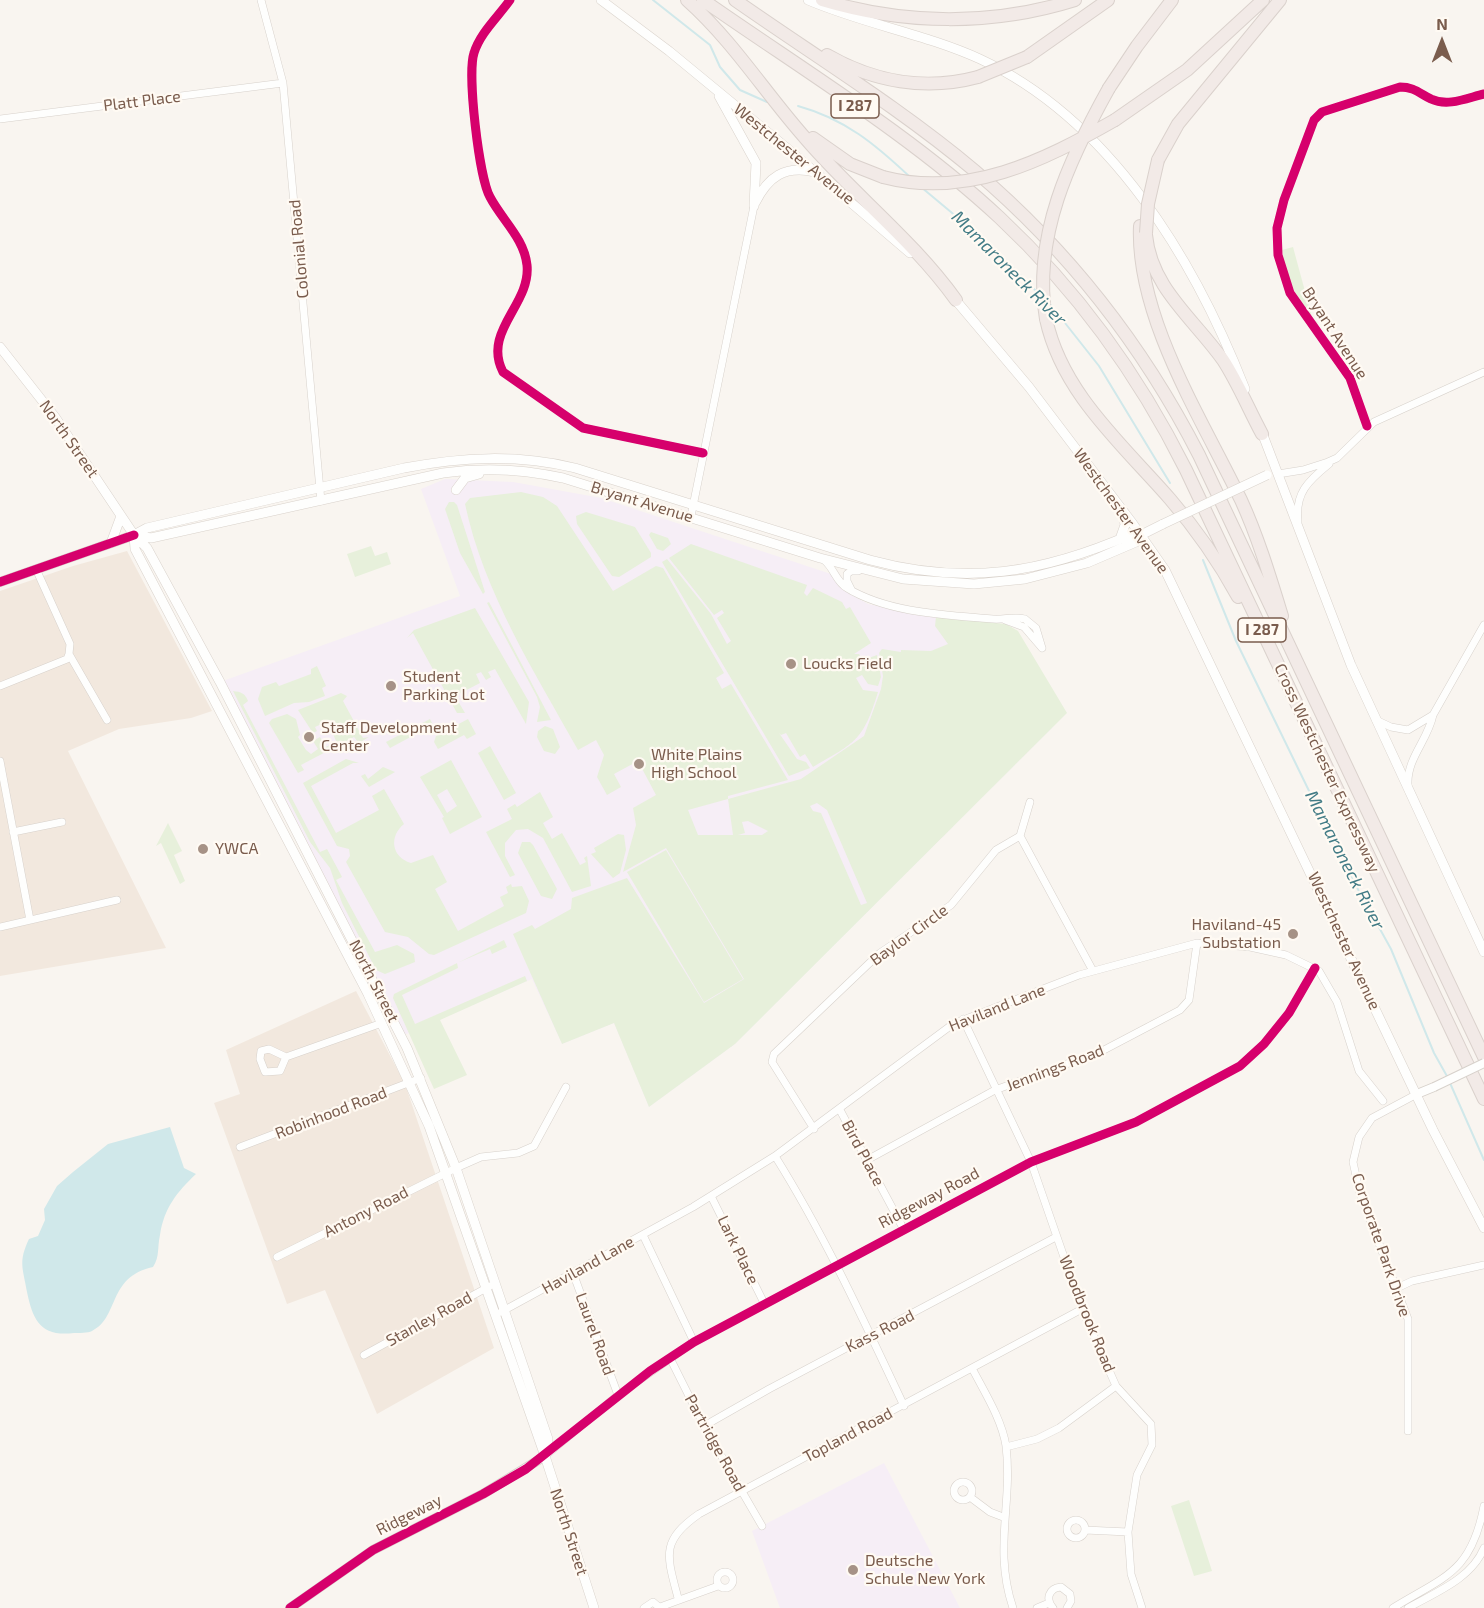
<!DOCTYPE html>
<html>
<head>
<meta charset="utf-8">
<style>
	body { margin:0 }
	#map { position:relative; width:1484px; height:1608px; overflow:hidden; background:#f9f5f0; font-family:"Exo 2",sans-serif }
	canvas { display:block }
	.north { position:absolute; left:1412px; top:12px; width:60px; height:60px; -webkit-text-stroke:4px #fffaf3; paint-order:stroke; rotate:0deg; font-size:16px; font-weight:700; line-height:24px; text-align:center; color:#7a5c4d }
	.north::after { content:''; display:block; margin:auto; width:21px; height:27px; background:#7a5c4d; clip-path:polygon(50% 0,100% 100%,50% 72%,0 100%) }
</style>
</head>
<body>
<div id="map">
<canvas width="1484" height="1608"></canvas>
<div class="north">N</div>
</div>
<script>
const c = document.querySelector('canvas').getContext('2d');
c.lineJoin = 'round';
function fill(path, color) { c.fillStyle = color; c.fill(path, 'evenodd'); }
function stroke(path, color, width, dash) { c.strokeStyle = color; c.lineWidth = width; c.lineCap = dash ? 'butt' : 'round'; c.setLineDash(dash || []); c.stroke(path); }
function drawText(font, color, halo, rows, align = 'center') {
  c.font = font + ' "Exo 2",sans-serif'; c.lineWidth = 4.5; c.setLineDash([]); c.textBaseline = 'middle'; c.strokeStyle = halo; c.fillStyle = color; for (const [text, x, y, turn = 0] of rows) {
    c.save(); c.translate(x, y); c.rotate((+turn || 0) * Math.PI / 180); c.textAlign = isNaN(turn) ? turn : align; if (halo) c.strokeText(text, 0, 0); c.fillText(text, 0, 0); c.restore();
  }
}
fill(new Path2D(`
	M 127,551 L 212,711 L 191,718 L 119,729 L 68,751 L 166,948 L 0,976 L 0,591 L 73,566 Z
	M 356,991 L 405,1084 L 494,1348 L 377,1414 L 325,1290 L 287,1304 L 214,1103 L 240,1094 L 226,1050 Z`), '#f2e8de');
fill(new Path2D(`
	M 445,479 L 513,482 L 601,498 L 831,574 L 843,590 L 868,604 L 926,616 L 990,623 L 1053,727 L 735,1044 L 649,1107 L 614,1023 L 562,1044 L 532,979 L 402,1036 L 220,682 L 460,596 L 421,489 Z
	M 884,1463 L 960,1608 L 780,1608 L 752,1531 Z`), '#f6eef6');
fill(new Path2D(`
	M 1293,247 L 1312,317 L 1318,323 L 1315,325 C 1298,301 1286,279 1282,250 Z
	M 521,492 L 543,497 L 557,506 L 613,591 L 656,566 L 663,568 L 724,673 L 716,678 L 722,689 L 731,684 L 788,780 L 728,796 L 728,799 L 801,779 L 864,736 L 881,689 L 883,676 L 879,653 L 882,649 L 901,652 L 901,650 L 931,651 L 948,644 L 935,626 L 936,617 L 1006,624 L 1018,631 L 1067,713 L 735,1044 L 649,1107 L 614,1023 L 562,1044 L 513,934 L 532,925 L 535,929 L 571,909 L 572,898 L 627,878 L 704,1003 L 744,979 L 666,848 L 623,872 L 636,825 L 633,808 L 656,795 L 638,761 L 614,774 L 621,787 L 607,795 L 597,777 L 604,755 L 596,740 L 578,750 C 534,671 484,593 465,504 L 470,498 ZM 728,799 L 733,835 L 698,835 L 688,810 ZM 817,803 L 827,810 L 867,903 L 861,905 L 821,813 L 813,811 L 810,806 ZM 748,821 L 768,831 L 762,835 L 738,835 L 745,833 L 742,822 Z
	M 449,502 L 454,502 L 457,505 L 485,592 L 483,594 L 460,553 L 445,509 Z
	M 586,512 L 635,527 L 651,553 L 651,557 L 619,577 L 612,576 L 577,524 L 576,516 Z
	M 651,532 L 668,538 L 671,544 L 663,551 L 657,549 L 649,535 Z
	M 691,544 L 807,585 L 804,593 L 807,596 L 813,588 L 842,602 L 846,609 L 850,607 L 871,643 L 854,654 L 859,654 L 863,660 L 877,655 L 881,677 L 878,686 L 868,684 L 862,675 L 856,678 L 863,690 L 878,692 C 863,741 856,742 813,767 L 805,754 L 800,757 L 786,733 L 781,735 L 779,733 L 797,759 L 806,762 L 810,768 L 789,776 L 662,562 L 667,559 L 711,614 L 727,644 L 731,641 L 717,618 L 724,613 L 722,610 L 714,615 L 669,558 Z
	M 371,546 L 375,556 L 387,552 L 391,564 L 355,577 L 347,554 Z
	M 489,602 L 551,720 L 537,722 L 540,707 L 537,697 L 487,603 Z
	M 475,608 L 529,702 L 526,724 L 495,669 L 488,672 L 491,677 L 486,680 L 481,672 L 476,674 L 480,683 L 455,696 L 465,713 L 457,713 L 413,633 L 407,638 L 414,630 Z
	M 317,666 L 326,686 L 322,688 L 325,696 L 309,702 L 294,703 L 265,716 L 258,699 L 262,687 L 276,682 L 279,686 L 311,674 L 311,669 Z
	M 233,691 C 241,692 245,693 248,701 L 243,705 L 320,852 L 327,849 L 340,873 L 342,877 L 336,880 L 375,952 L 397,945 L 414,954 L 415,962 L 385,974 L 376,970 L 342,903 L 330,868 L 310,842 Z
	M 341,693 L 347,696 L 343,701 L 363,738 L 369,737 L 359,743 L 354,737 L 301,765 L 304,770 L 298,773 L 269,723 L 272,719 L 287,714 L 296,719 L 300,735 L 298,737 L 306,750 L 311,754 L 318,749 L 313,741 L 320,737 L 326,747 L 336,741 L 333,734 L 335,732 L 326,722 L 315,727 L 317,731 L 313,733 L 298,710 Z
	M 430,719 L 433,725 L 390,748 L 386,742 Z
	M 468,719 L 476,734 L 467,739 L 464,735 L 438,749 L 434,742 L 436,736 Z
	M 545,726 L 553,729 L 560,747 L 555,754 L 544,751 L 537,737 L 538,731 Z
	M 490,746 L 516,793 L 504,800 L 478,753 Z
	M 346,759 L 359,763 L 353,763 L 311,786 L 336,833 L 379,810 L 372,796 L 384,789 L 404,824 C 389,836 391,857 411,863 L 433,855 L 447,882 L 435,889 L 458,931 L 504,906 L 500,897 L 508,893 L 506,887 L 511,884 L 512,887 L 522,886 L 529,901 L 526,913 L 434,955 L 429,954 L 408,937 L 385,932 L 346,862 L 350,856 L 349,849 L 337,846 L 303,783 Z
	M 451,760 L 482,817 L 450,834 L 442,818 L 444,817 L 420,777 ZM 447,789 L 457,806 L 447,813 L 437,795 Z
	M 383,767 L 395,772 L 369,787 L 361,776 L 365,774 L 368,779 Z
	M 540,792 L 553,817 L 543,823 L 552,839 L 562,833 L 580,865 L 586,862 L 584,858 L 587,856 L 591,886 L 572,892 L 543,838 L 528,829 L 516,830 L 505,843 L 505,856 L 515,875 L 510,877 L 486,832 L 512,819 L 507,809 L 515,804 L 517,807 Z
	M 168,823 L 182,851 L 174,855 L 185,881 L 180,884 L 161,843 L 156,846 Z
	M 618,834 L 624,835 L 626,850 L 620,873 L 613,878 L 591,854 L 596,852 L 594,848 Z
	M 522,842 L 530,842 L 533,845 L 557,889 L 552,899 L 541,896 L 518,853 Z
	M 666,850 L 743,979 L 704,1002 L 627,872 Z
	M 504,940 L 507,947 L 492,954 L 490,949 L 457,963 L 458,968 L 402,995 L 415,1024 L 525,976 L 527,981 L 440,1020 L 467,1075 L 434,1089 L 393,998 L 394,994 Z
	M 1189,1500 L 1212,1571 L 1194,1576 L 1171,1506 Z`), '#e7f0db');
fill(new Path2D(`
	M 170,1127 L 184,1168 L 196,1174 C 177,1192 164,1208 160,1235 C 157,1248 160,1256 153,1267 C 107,1277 120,1317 92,1331 C 88,1333 79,1333 74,1333 C 41,1337 33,1321 27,1292 C 23,1268 18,1262 29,1239 L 38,1236 L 45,1220 L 44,1209 L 57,1186 L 73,1172 L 108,1144 Z`), '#d0e8ea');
stroke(new Path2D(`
	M 653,0 L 710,45 L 720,67 L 740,90 L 767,102
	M 798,106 C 845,119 875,144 910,177
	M 921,187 L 988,243 L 1039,294
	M 1050,304 L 1099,366 L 1170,483
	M 1203,560 L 1236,641 L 1350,875 L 1391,949 L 1434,1053 L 1448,1078
	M 1450,1083 L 1484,1160`), '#d0e8ea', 2);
const minor = new Path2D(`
	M 261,0 L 283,83 L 321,501
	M 510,0 C 498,17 480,33 474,53 C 467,74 479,177 490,197 C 502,220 524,238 527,265 C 531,305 482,331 503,372 L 583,428 L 703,453
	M 0,119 L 283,83
	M 1367,426 L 1350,378 L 1290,293 L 1278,255 L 1277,228 L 1284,200 L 1314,120 L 1322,112 L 1400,87 C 1414,87 1419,93 1431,99 C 1448,107 1467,98 1484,94
	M 1278,474 L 1303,470 L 1328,462 L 1337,458 L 1374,422 L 1484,372
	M 691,516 L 754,206
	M 1298,521 C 1295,493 1308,481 1329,464
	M 824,560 C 834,568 836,582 847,588 C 888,613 946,615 993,619 C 1004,620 1014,616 1025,619 L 1036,628 L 1042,648
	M 36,569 L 70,644 L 69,654 L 107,720
	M 852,591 L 847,581 L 847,574 L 851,571 L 858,571
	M 1005,620 L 1024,627 L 1042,648
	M 0,686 L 67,659 L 69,654
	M 1376,720 L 1391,727 L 1408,730 L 1433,715
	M 0,761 L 30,920
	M 1408,784 C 1407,758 1428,740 1433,715 L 1484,625
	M 13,832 L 62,822
	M 1020,836 L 1093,971
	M 1020,836 L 1030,802
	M 0,927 L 117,900
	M 963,1019 L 1031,1162 L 1082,1309 L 1116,1386 L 1151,1424 L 1152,1445 L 1137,1475 L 1128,1532 L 1131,1574 L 1142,1608
	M 286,1057 L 280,1071 L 265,1072 L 260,1059 L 261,1051 L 269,1049 L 286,1057 L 382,1023
	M 840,1110 L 903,1228
	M 814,1129 L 772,1062 L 774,1054 L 880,953 L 951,905 L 996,850 L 1020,836
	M 240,1147 L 421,1078
	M 775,1156 C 825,1236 864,1321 904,1406
	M 867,1160 L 995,1090 L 1102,1051 L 1180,1010 L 1189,1000 L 1197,943
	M 711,1196 L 764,1303
	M 643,1235 L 694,1342
	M 277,1257 L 456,1168 L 481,1157 L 518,1153 L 534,1146 L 566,1087
	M 573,1273 L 618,1395
	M 1397,1288 L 1412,1281 L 1484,1265
	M 501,1312 L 693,1207 L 775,1156 L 953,1024 L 1079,975 L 1197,943 L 1250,947 L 1286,955 L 1319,971 L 1337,1002 L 1359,1071 L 1383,1101
	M 364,1355 L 490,1286
	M 670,1358 L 704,1426 L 762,1526
	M 973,1370 C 985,1393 1002,1420 1006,1446 C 1013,1503 993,1549 1013,1608
	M 704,1426 L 769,1389 L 1056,1237
	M 1408,1431 L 1408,1319 L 1360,1194 L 1353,1162 L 1359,1137 L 1372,1118 L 1417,1094
	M 1006,1447 L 1037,1439 L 1059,1428 L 1116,1386
	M 545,1456 L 618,1395 L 694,1342 L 1031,1162 L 1136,1122 L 1240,1066 L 1264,1044 L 1289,1013 L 1315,968
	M954 1491a9 9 0 1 1 18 0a9 9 0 1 1-18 0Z
	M 970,1497 L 990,1512 L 1003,1517
	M1067 1529a9 9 0 1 1 18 0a9 9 0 1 1-18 0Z
	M 1085,1530 L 1128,1532
	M717 1580a8 8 0 1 1 16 0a8 8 0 1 1-16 0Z
	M 678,1598 C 667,1556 660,1541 699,1514 L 1082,1309
	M 660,1607 L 718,1586
	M 644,1608 L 653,1602 L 660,1608
	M 1037,1608 L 1049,1603
	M 1053,1608 C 1045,1599 1049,1588 1061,1587 L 1070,1594 L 1071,1601 L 1067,1608
	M 1393,1608 C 1445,1576 1471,1573 1484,1506
	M 1408,1608 C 1436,1592 1471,1579 1484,1548`);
const tertiary = new Path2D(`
	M 0,582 L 134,535
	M 1417,1094 L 1434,1087
	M 290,1608 L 373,1550 L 483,1494 L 545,1456`);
const secondary = new Path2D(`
	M 601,0 L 669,51 L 788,149 L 910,253
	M 808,0 C 864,24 925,34 980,59 C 1111,120 1195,261 1245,389
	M 719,96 L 756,163 L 754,206
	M 755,203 C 768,177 784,165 815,172
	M 953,297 L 1029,387 L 1133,524 L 1165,570 L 1433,1130 L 1484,1228
	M 0,347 L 55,417 L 134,535 L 147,548 L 220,682 L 407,1048 L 456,1168 L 548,1439 L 545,1456
	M 1261,430 L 1351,665 L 1484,952
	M 456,490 L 465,478 L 479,474
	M 134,535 L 135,549 L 368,994 L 429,1126 L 545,1456 L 594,1608
	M 134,535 L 151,538 L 443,473 C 484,467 523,469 563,478 L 820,558 L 903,579 L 974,584 L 1025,579 L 1087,563 L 1136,542 L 1141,535 L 1163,524
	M 134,535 L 147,528 L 404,468 C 462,457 517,454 575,468 L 870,560 C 966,586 1043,573 1132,534 L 1141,535
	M 1120,539 L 1125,525 L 1123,511
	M 111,543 L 121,516`);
const motorway = new Path2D(`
	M 687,0 C 734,42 765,93 806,139 C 854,195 913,240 956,300
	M 703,0 C 803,70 911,135 1000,218 C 1077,290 1139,376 1186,470 L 1484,1099
	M 735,0 C 815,56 900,108 975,171 C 1068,250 1143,346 1199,455 L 1484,1057
	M 822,0 C 905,25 992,26 1075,0
	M 827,55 C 874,82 926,91 978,77
	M 1027,57 L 1108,0
	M 1109,88 L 1137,46 L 1172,0
	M 1115,120 L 1187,70 L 1263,0
	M 813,138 L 850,164 L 883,177
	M 1158,160 L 1178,124 L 1280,0
	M 1140,226 C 1136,317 1202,419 1241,500 C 1258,537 1270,577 1282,616
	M 1146,235 C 1151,288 1194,319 1223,360 C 1238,383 1249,410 1262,434
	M 1046,319 C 1062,393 1122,444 1170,499 C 1196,529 1219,562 1238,597`);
stroke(minor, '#d7d1cb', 8);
stroke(tertiary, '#d7d1cb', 10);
stroke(secondary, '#d9d2cb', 10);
stroke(motorway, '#dad1cc', 14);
stroke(minor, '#fefefd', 7);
stroke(tertiary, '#fefefd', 8);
stroke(secondary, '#fefefd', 9);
stroke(motorway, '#f2eae7', 12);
const tertiaryBridge = new Path2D(`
	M 1434,1087 L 1484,1063`);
const secondaryBridge = new Path2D(`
	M 1163,524 L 1267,475`);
const motorwayBridge = new Path2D(`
	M 978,77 L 1027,57
	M 883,177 C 967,199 1043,161 1115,120
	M 1146,233 L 1148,204 L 1158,160
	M 1046,319 C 1032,237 1070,158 1109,88`);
stroke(tertiaryBridge, '#d7d1cb', 10, []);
stroke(secondaryBridge, '#d9d2cb', 10, []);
stroke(motorwayBridge, '#dad1cc', 14, []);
stroke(tertiaryBridge, '#fefefd', 8);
stroke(secondaryBridge, '#fefefd', 9);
stroke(motorwayBridge, '#f2eae7', 12);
stroke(new Path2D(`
	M 510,0 C 498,17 480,33 474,53 C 467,74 479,177 490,197 C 502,220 524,238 527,265 C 531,305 482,331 503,372 L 583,428 L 703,453
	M 1367,426 L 1350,378 L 1290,293 L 1278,255 L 1277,228 L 1284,200 L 1314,120 L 1322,112 L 1400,87 C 1414,87 1419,93 1431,99 C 1448,107 1467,98 1484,94
	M 0,582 L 134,535
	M 290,1608 L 373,1550 L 483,1494 L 526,1469 L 650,1371 L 694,1342 L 1031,1162 L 1136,1122 L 1240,1066 L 1264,1044 L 1289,1013 L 1315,968`), '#d6006c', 9);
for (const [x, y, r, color] of [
	[791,664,6,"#a69286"],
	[391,686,6,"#a69286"],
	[309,737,6,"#a69286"],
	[639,764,6,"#a69286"],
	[203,849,6,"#a69286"],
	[1293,934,6,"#a69286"],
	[853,1570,6,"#a69286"]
]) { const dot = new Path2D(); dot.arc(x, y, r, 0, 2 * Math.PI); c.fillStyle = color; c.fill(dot); stroke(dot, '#fffaf3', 2); }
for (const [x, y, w] of [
	[855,106,48],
	[1262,630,48]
]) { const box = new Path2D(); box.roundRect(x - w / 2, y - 12, w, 24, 4.5); c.fillStyle = '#fffaf3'; c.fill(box); stroke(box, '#7a5c4d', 1.5); }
drawText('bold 15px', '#7a5c4d', null, [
	["I 287",855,106],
	["I 287",1262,630]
]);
drawText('16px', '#7a5c4d', '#fffaf3', [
	["Platt Place",142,101,-7],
	["Westchester Avenue",794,154,39],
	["Colonial Road",299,249,-95],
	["Bryant Avenue",1335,333,57],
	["North Street",69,439,55],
	["Bryant Avenue",642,502,17],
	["Westchester Avenue",1121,511,54],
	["Cross Westchester Expressway",1327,768,65],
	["Baylor Circle",909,935,-36],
	["Westchester Avenue",1344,941,65],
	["North Street",374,981,63],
	["Haviland Lane",997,1008,-22],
	["Jennings Road",1055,1068,-21],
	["Robinhood Road",331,1113,-21],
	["Bird Place",863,1153,62],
	["Ridgeway Road",929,1198,-28],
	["Antony Road",366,1212,-27],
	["Corporate Park Drive",1381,1245,71],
	["Lark Place",738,1250,64],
	["Haviland Lane",588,1265,-29],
	["Woodbrook Road",1087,1314,68],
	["Stanley Road",429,1319,-29],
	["Kass Road",880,1331,-27],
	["Laurel Road",595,1334,70],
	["Topland Road",848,1435,-28],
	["Partridge Road",715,1443,61],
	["Ridgeway",409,1515,-27],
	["North Street",569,1532,72]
]);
drawText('16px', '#7a5c4d', '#fffaf3', [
	["Loucks Field",803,664],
	["Student",403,677],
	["Parking Lot",403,695],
	["Staff Development",321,728],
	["Center",321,746],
	["White Plains",651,755],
	["High School",651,773],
	["YWCA",215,849],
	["Haviland-45",1281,925,"right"],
	["Substation",1281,943,"right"],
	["Deutsche",865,1561],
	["Schule New York",865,1579]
], 'left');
drawText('italic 18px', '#437c86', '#fffaf3', [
	["Mamaroneck River",1009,268,45],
	["Mamaroneck River",1345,860,63]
]);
</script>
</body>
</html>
